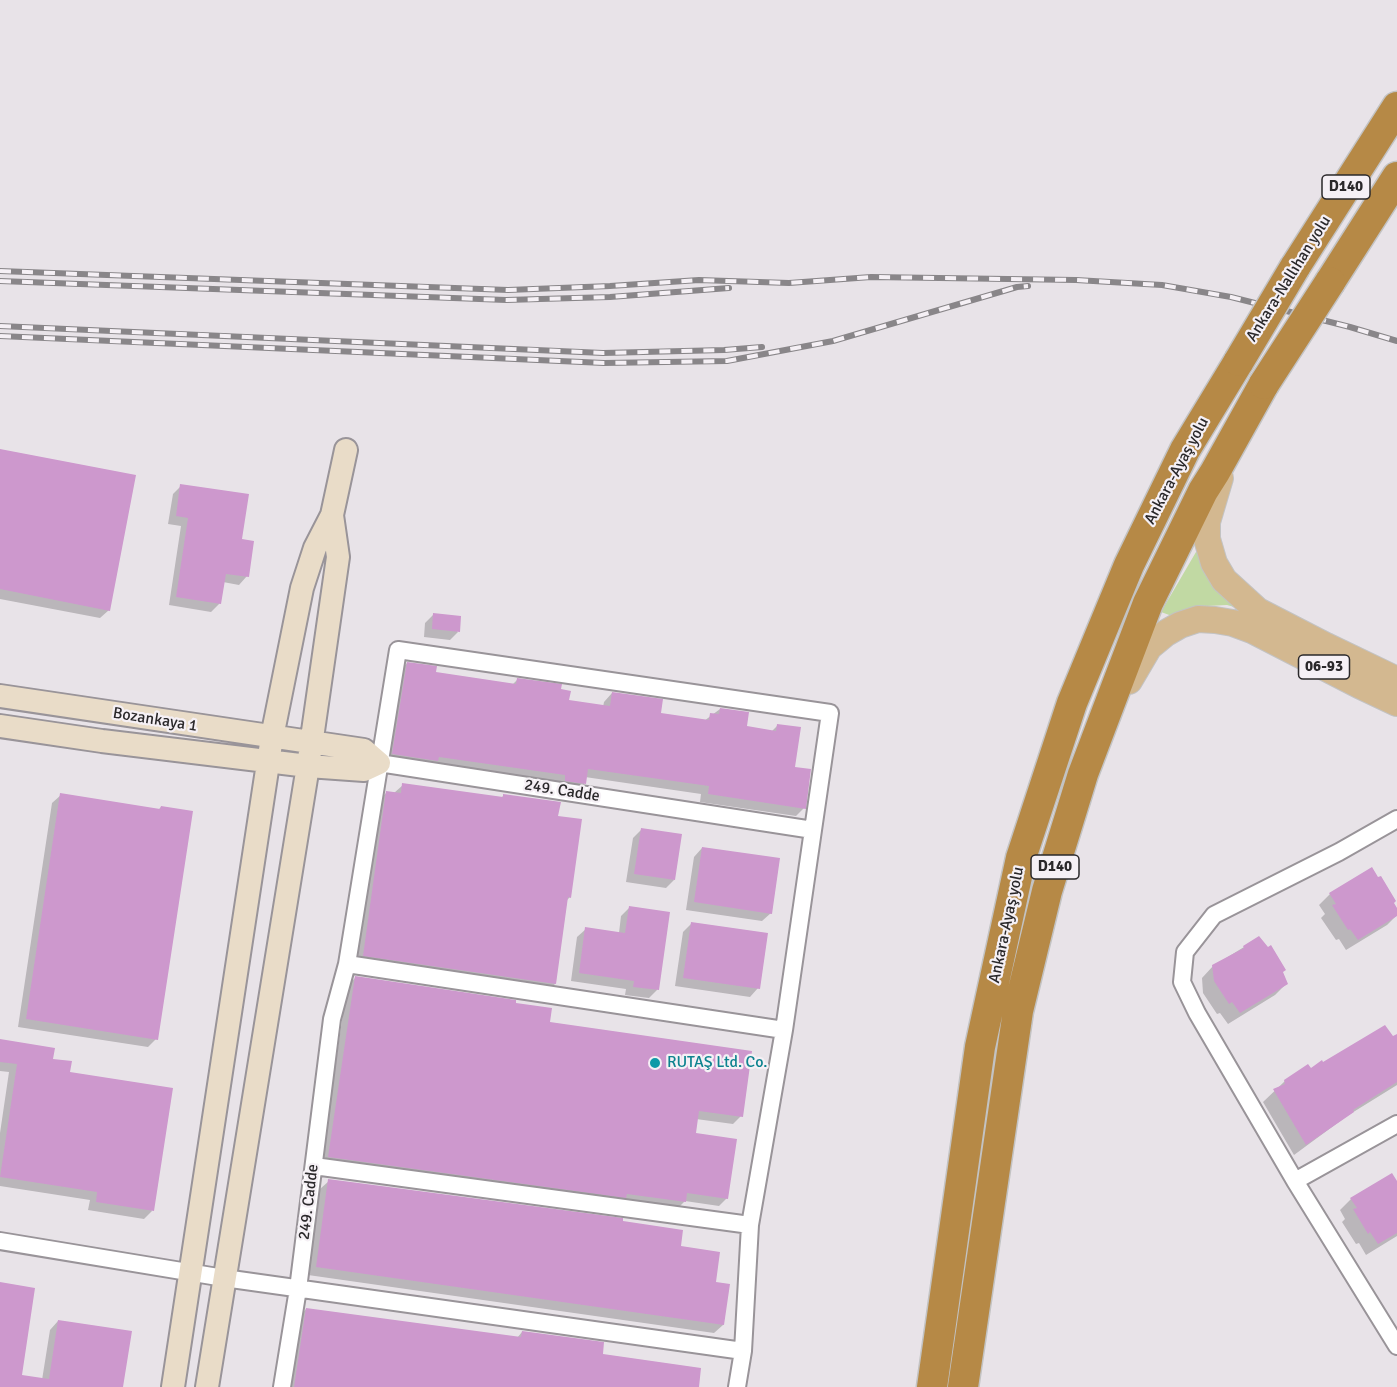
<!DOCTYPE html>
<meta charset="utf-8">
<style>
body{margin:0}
canvas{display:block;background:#e8e3e8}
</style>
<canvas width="1397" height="1387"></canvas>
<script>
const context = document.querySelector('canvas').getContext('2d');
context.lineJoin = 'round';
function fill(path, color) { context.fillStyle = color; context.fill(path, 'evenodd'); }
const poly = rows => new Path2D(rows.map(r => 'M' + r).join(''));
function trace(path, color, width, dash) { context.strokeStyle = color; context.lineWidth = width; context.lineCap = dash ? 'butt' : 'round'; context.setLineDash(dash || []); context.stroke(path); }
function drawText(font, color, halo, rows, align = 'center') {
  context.font = font + ' Signika,sans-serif'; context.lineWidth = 4.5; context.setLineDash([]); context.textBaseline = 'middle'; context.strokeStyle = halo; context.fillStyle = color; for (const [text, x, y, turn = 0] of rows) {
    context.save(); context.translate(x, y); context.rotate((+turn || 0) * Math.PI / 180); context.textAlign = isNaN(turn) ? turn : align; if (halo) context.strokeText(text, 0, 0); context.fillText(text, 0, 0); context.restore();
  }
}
fill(poly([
 [1196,552,1198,552,1238,608,1227,605,1206,606,1185,610,1172,616,1161,612]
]), '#c1d9a3');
fill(poly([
 [0,451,109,610,100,618,0,599],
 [181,486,240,540,247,576,239,585,223,582,220,603,211,612,169,605,181,526,168,524,173,494],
 [434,614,458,632,450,640,424,637,425,623],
 [407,663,434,674,512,685,517,680,559,690,568,702,603,707,604,702,612,693,659,715,704,721,720,709,745,728,771,732,777,726,793,768,804,808,796,816,700,802,701,794,585,777,584,784,576,792,384,762,399,672],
 [403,785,500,799,504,795,557,817,570,897,567,900,555,984,546,992,355,964,378,801,387,792,394,793],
 [61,795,158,810,161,807,156,1039,148,1047,18,1027,52,803],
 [641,830,674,880,666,888,626,882,633,838],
 [702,848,771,913,762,921,686,910,694,857],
 [1330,894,1392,903,1397,911,1397,915,1387,925,1346,950,1339,939,1336,940,1321,918,1325,914,1319,905],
 [630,907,657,990,649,998,625,995,626,989,571,981,577,937,586,929,619,933,621,916],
 [691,924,758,988,750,997,675,986,683,932],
 [1244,947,1282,972,1286,984,1275,995,1228,1024,1220,1013,1217,1014,1203,993,1202,978,1213,966],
 [355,978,514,1005,741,1116,733,1124,696,1119,694,1135,727,1198,719,1206,685,1201,677,1209,321,1165,347,986],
 [1397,1038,1397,1085,1347,1116,1294,1155,1263,1102,1285,1081,1323,1064],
 [0,1042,52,1060,69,1074,152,1211,144,1219,88,1210,90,1200,0,1186,0,1133,9,1072,0,1071],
 [329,1181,621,1223,679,1247,714,1283,723,1325,714,1333,308,1275,320,1189],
 [1397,1184,1397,1236,1366,1255,1359,1243,1356,1244,1342,1222,1345,1219,1340,1210,1351,1199],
 [0,1284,20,1376,42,1380,50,1330,58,1321,122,1387,0,1387],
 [306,1309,517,1338,522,1332,697,1387,288,1387,298,1318]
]), '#0003');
fill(poly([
 [0,449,136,475,110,611,0,589],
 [180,484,249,494,242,539,254,541,249,577,226,574,221,604,176,597,188,518,176,516],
 [433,613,461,616,460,632,432,629],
 [407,662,437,666,436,672,516,684,517,678,562,684,561,689,571,691,569,700,610,706,612,692,663,699,661,713,709,720,710,713,719,714,720,708,749,712,747,726,776,731,777,724,801,727,795,767,811,769,806,809,708,794,709,786,588,769,586,784,565,781,565,775,439,757,438,761,392,754],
 [402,783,503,797,503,794,561,802,558,816,582,819,571,898,568,897,556,984,363,956,386,791,401,793],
 [60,793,160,809,161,806,193,811,158,1040,26,1019],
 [641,828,682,834,675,880,634,874],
 [702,847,780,858,772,914,694,902],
 [1372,867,1378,877,1381,876,1396,901,1394,903,1397,908,1397,916,1358,940,1350,929,1348,930,1332,905,1336,904,1329,893],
 [629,906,670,912,659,990,633,987,634,981,579,973,585,927,625,933],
 [691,922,768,933,760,989,683,978],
 [1259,936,1268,947,1271,945,1286,970,1283,972,1288,984,1240,1013,1232,1002,1229,1004,1214,981,1212,965,1244,948,1243,946],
 [355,976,516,1000,516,1003,552,1008,550,1022,752,1051,743,1117,699,1111,696,1133,737,1139,728,1199,687,1193,686,1202,627,1194,626,1198,328,1157],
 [1385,1025,1393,1036,1397,1034,1397,1082,1353,1110,1354,1112,1306,1145,1273,1089,1285,1084,1284,1080,1308,1064,1311,1068,1322,1060,1323,1062],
 [0,1039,55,1048,53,1059,72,1061,70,1072,173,1088,154,1211,96,1202,97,1192,0,1177,17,1064,0,1062],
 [1392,1173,1397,1181,1397,1233,1378,1244,1370,1232,1368,1234,1353,1209,1357,1208,1350,1198],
 [328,1179,623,1218,623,1221,683,1230,681,1246,720,1252,716,1282,730,1284,724,1325,316,1267],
 [0,1282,35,1288,22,1375,49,1379,58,1320,132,1331,123,1387,0,1387],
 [306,1308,521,1337,522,1331,604,1342,603,1354,701,1368,699,1387,294,1387]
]), '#cd98cd');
const street = poly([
 [379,763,813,830,784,1030,750,1225,743,1351,737,1387],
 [1397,819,1339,852,1214,915,1185,952,1182,982,1197,1013,1295,1181,1397,1346],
 [347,964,784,1030],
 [314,1166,750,1225],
 [1295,1181,1397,1124],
 [0,1241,224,1278,743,1351],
 [282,1387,298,1289,332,1019,347,964,398,650,830,713,813,830]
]);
const secondary = poly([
 [0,696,364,750,379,763,364,770,308,766,102,741,0,726],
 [173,1387,272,737,302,588,315,548,332,515,346,450],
 [207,1387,308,766,338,557,332,515]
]);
const primary = poly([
 [1220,478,1207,522,1207,539,1214,563,1224,580,1258,611,1326,646,1397,680],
 [1129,681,1149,647,1166,633,1180,625,1198,619,1215,620,1233,623,1252,630,1359,685,1397,703]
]);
const highway = poly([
 [1295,267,1397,107],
 [1330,282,1397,177],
 [932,1387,980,1047,1021,858,1072,703,1129,565,1185,450,1239,361],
 [963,1387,1018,1011,1047,891,1083,774,1148,603,1203,491,1215,472,1264,384]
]);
trace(street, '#999499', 20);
trace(secondary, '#999499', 26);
trace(primary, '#c3c3c3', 28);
trace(highway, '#c3c3c3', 33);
trace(street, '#fff', 16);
trace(secondary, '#e9dcc8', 22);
trace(primary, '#d3b890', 26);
trace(highway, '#b68946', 30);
const rail = poly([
 [0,271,508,290,610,286,699,280,789,283,871,277,1076,280,1162,285,1231,297,1350,327,1397,341],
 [0,281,506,300,610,297,729,288],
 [0,326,603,353,724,350,762,347],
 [0,336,604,363,727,361,833,341,1017,287,1028,286]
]);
trace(rail, '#898689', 6);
trace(rail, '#f5f0f5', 4, [11]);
const highwayBridge = poly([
 [1239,361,1295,267],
 [1264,384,1330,282]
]);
trace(highwayBridge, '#c3c3c3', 33, []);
trace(highwayBridge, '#b68946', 30);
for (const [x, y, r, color] of [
 [655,1063,6,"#0f9aa8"]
]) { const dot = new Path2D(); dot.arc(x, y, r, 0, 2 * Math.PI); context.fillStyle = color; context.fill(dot); trace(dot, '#f5f0f5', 2); }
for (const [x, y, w] of [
 [1346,187,48],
 [1324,667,51],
 [1055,867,48]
]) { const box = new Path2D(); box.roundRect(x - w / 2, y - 12, w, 24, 4.5); context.fillStyle = '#f5f0f5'; context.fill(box); trace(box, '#2a282a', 1.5); }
drawText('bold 15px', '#2a282a', null, [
 ["D140",1346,187],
 ["06-93",1324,667],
 ["D140",1055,867]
]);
drawText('16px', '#2a282a', '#f5f0f5', [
 ["Ankara-Nallıhan yolu",1289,279,-58],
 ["Ankara-Ayaş yolu",1177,471,-62],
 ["Bozankaya 1",155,720,9],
 ["249. Cadde",562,791,9],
 ["Ankara-Ayaş yolu",1007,925,-78],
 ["249. Cadde",309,1202,-83]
]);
drawText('16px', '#0d838f', '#f5f0f5', [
 ["RUTAŞ Ltd. Co.",667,1063]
], 'left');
</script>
